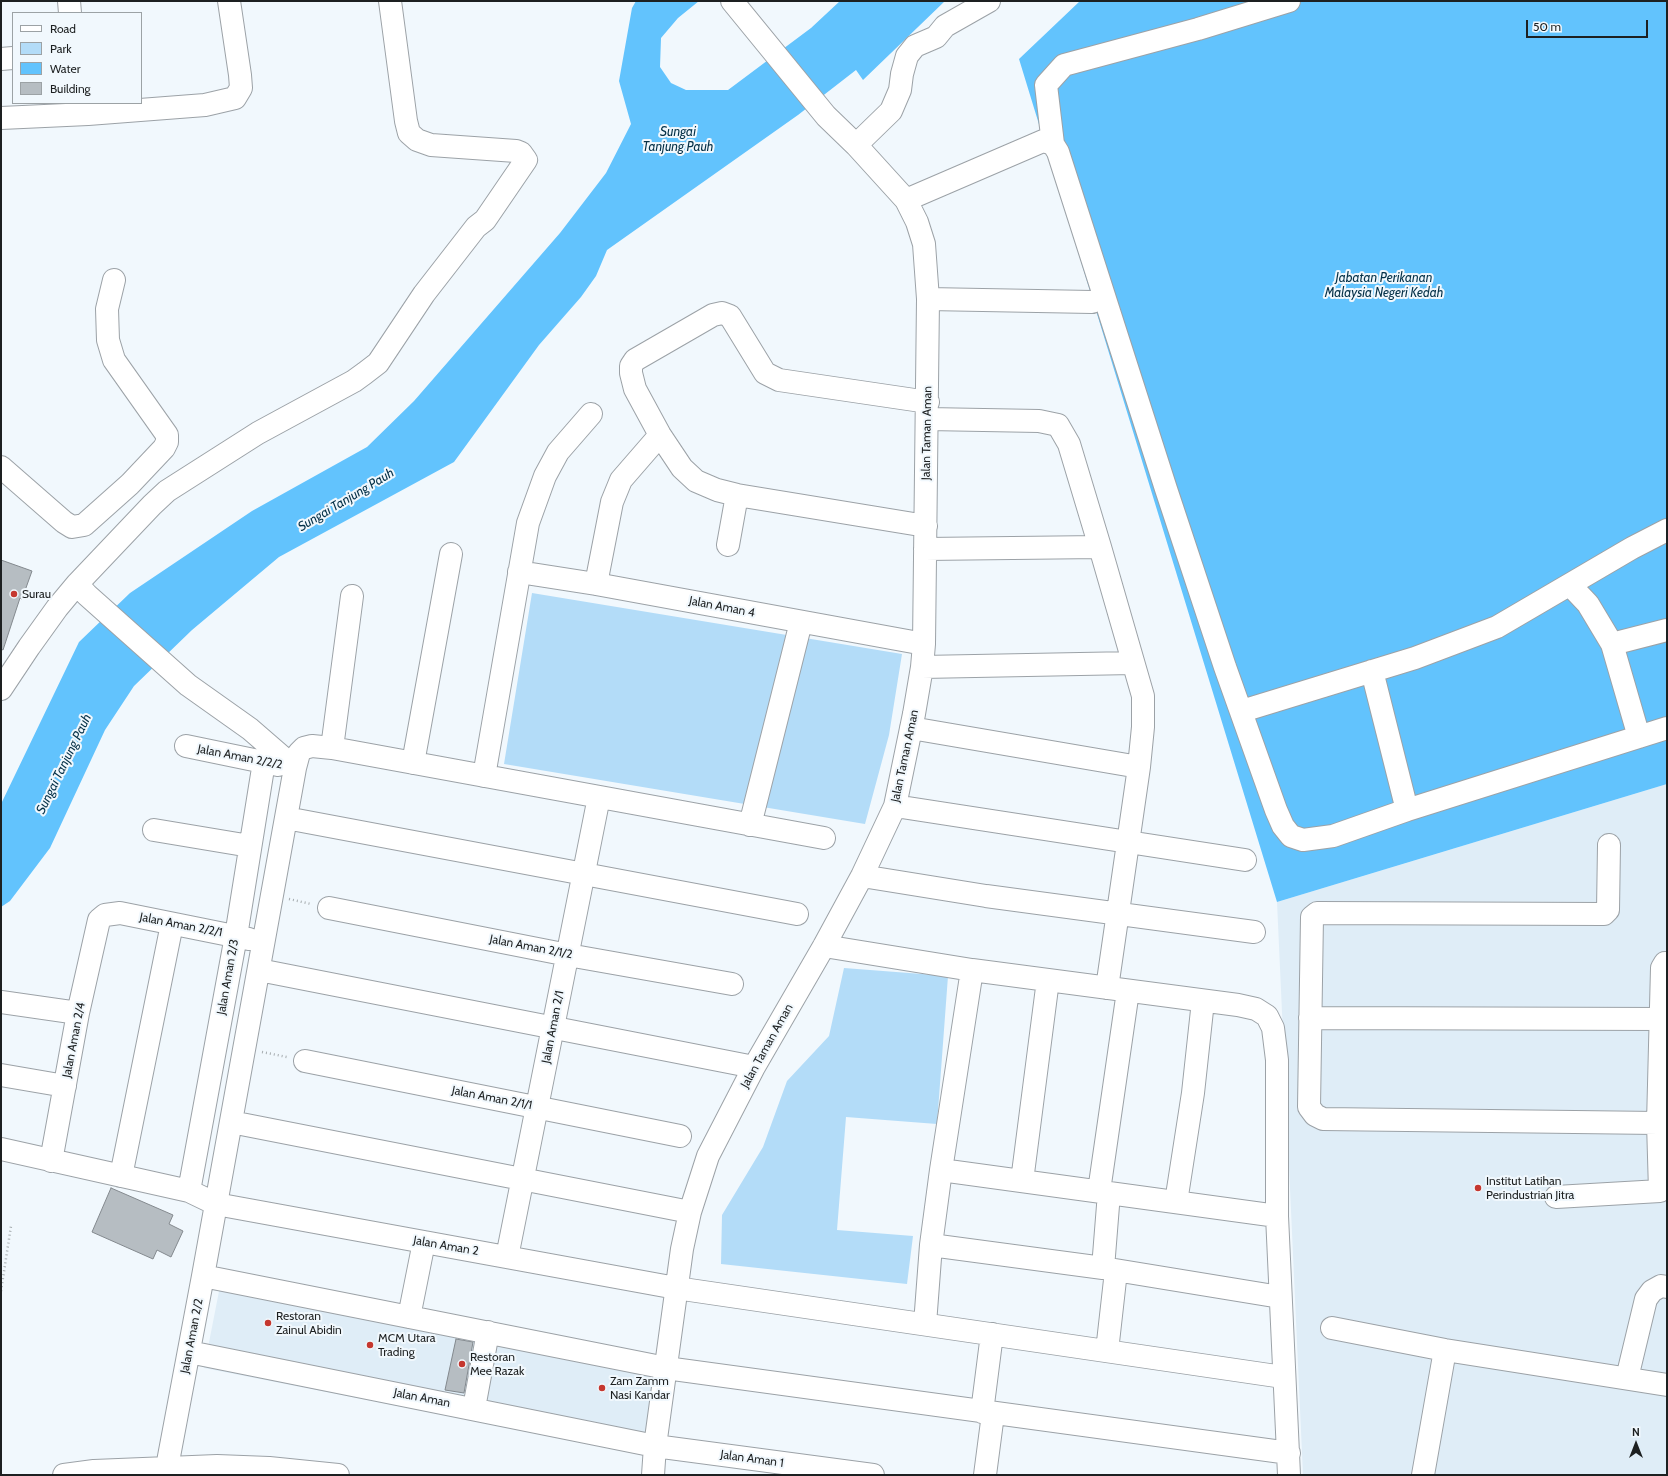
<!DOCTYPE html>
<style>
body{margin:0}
#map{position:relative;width:1668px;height:1476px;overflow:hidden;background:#f1f8fd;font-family:Cabin,sans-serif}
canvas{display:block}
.frame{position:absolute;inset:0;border:2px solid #1d2021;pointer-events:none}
.legend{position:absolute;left:12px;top:12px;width:130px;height:92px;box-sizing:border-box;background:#f1f8fd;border:1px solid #9ca2a5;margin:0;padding:5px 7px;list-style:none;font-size:12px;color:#1d2021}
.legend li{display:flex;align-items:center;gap:8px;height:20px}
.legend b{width:20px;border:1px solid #9ca2a5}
.north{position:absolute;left:1616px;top:1424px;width:40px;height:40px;-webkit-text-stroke:3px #f1f8fd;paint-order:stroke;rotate:0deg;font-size:11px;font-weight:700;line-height:16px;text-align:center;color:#1d2021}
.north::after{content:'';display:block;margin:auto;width:14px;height:18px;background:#1d2021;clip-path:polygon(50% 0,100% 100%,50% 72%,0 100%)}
.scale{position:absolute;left:1526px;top:20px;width:122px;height:18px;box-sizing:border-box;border:2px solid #1d2021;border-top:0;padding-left:5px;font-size:12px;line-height:14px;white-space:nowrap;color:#1d2021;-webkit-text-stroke:3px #f1f8fd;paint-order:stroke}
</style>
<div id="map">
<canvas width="1668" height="1476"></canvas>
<div class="frame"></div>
<ul class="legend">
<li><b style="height:5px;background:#fff"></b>Road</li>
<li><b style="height:11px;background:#b3dcf8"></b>Park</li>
<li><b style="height:11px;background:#62c3fd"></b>Water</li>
<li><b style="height:11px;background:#b6bdc2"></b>Building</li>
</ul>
<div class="north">N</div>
<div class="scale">50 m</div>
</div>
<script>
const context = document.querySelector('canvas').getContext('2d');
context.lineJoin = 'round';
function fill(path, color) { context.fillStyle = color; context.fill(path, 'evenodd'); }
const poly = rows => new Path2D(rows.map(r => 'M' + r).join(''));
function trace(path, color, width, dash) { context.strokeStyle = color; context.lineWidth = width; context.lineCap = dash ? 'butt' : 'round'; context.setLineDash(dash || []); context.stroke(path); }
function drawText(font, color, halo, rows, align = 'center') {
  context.font = font + ' Cabin,sans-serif'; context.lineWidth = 4; context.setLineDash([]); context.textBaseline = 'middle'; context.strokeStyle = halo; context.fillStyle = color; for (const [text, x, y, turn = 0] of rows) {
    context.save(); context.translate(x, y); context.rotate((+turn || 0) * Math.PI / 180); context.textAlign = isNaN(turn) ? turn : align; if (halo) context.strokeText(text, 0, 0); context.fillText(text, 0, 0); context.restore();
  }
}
fill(poly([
 [1667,784,1667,1475,1303,1475,1277,902],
 [221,1281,665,1369,647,1455,204,1368]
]), '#dfedf7');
fill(poly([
 [532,593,902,654,889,735,865,824,504,764],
 [844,968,948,976,937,1124,846,1117,837,1230,913,1236,907,1284,721,1264,722,1215,763,1147,787,1081,829,1036]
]), '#b3dcf8');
fill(poly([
 [636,1,699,1,678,18,661,38,660,67,671,83,686,90,728,90,811,28,840,1,945,1,863,80,856,70,798,115,607,250,596,276,581,297,539,345,454,462,279,557,192,630,134,686,105,730,50,848,10,901,1,907,1,804,79,642,130,593,252,511,367,447,414,401,560,233,606,173,631,124,619,81,632,8],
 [1080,1,1667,1,1667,784,1277,902,1019,59]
]), '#62c3fd');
const building = poly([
 [1,560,32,571,22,599,20,598,3,650,1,649,1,560],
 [111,1188,173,1215,169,1224,183,1231,171,1257,157,1250,153,1259,92,1232,111,1188],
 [456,1339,473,1342,464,1393,445,1390,456,1339]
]);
fill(building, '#b6bdc2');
trace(building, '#83898e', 1);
const minor = poly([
 [69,1,70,13],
 [1289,1,1198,29,1064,65,1046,85,1053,144,1058,152,1166,489,1225,667,1276,810,1283,826,1291,836,1303,840,1333,836,1407,810,1667,728],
 [1,59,13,58],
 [1,118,88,114,205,105,235,98,241,88,240,75,229,1],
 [856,145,891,111,900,90,902,74,907,56,915,46,936,37,945,26,989,1],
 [906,200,1043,141,1053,144],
 [928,299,1092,302],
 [928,419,1039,421,1058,425,1069,444,1100,547,1143,696,1143,727,1139,767,1107,988],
 [1,467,64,522,72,527,84,525,130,484,164,448,167,442,167,435,114,360,108,340,107,309,114,280],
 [926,526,737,495,717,490,696,481,682,468,660,435,635,389,631,373,631,366,635,360,713,315,722,313,730,316,765,373,779,380,928,402],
 [728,545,737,495],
 [925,549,1100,547],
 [519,572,596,584,924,644],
 [77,584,152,505,167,491,258,433,354,381,365,373,378,363,424,294,476,227,485,220,526,160,521,153,516,151,431,145,417,140,409,133,406,121,390,1],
 [596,584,612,502,621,480,660,435],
 [1570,585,1588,604,1612,644,1639,737],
 [1612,644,1667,630],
 [922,667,1133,663],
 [1372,671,1407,810],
 [1,689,29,647,57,608,77,584,87,595,188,685,250,729,295,768],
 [1242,711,1415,658,1497,627,1632,548,1667,530],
 [911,728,1139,767],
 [186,746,278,765],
 [332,748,352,596],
 [413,763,451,554],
 [484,776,528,523,545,476,558,452,591,414],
 [895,806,1245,860],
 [286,818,797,914],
 [750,825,801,622],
 [154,830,250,846],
 [1609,845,1608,910,1604,914,1317,913,1312,917,1309,1107,1315,1115,1323,1119,1658,1123],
 [862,876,986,896,1254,932],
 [329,908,568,955,732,984],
 [824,946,972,970,1238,1005,1256,1009,1267,1016,1273,1028,1277,1060,1277,1216,1289,1475],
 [259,970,754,1067],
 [1,1002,78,1013],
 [1310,1018,1662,1019],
 [305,1061,680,1136],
 [1,1075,65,1086],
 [231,1122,690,1212],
 [1,1149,189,1191,216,1204,676,1288,1283,1377],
 [51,1161,78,1013,99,920,105,915,120,913,249,939],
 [941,1170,1277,1216],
 [121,1176,172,924],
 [1022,1181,1048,980],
 [189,1191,236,936,264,762],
 [1099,1191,1128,991],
 [1556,1197,1660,1191,1658,1123,1662,968,1665,963,1667,963],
 [1176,1202,1193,1093,1203,1001],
 [931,1245,1103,1268,1280,1297],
 [507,1257,599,797],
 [1103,1268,1109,1193],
 [203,1276,666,1368,1289,1453],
 [409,1317,424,1242],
 [925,1324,931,1245,941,1170,972,970],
 [1332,1328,1445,1350,1667,1385],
 [1107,1351,1116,1271],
 [189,1352,655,1446,873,1475],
 [1627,1378,1646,1299,1652,1291,1661,1286,1667,1287],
 [474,1408,488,1332],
 [982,1412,992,1334],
 [167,1467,203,1276,295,768,299,753,304,748,312,746,332,748,824,838],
 [64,1475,94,1471,217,1466,269,1468,338,1475],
 [653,1475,655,1446,682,1249,690,1212,708,1156,754,1067,824,946,862,876,895,806,914,714,922,667,924,644,928,299,924,244,917,222,906,200,856,145,826,116,732,1],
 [985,1475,993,1414],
 [1423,1475,1445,1350]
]);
trace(minor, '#9ca2a7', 24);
trace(poly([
 [289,899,311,904],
 [262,1052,287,1057],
 [1,1291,11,1226]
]), '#a6acaf', 2.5, [1, 3]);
trace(minor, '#fff', 22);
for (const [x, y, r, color] of [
 [14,594,4,"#c5372f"],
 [1478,1188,4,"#c5372f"],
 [268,1323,4,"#c5372f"],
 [370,1345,4,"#c5372f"],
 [462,1364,4,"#c5372f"],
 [602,1388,4,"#c5372f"]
]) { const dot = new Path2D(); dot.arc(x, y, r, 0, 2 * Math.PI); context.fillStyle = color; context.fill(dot); trace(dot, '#f1f8fd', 1.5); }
drawText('12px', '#1d2021', '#f1f8fd', [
 ["Jalan Taman Aman",927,433,-89],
 ["Jalan Aman 4",722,607,11],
 ["Jalan Taman Aman",905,756,-78],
 ["Jalan Aman 2/2/2",240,757,11],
 ["Jalan Aman 2/2/1",181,925,11],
 ["Jalan Aman 2/1/2",531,947,11],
 ["Jalan Aman 2/3",228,977,-80],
 ["Jalan Aman 2/1",553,1027,-79],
 ["Jalan Aman 2/4",74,1040,-79],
 ["Jalan Taman Aman",767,1046,-61],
 ["Jalan Aman 2/1/1",492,1098,11],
 ["Jalan Aman 2",446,1246,10],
 ["Jalan Aman 2/2",192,1336,-79],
 ["Jalan Aman",422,1398,11],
 ["Jalan Aman 1",752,1459,8]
]);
drawText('12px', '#1d2021', '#f1f8fd', [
 ["Surau",22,594],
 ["Institut Latihan",1486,1181],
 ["Perindustrian Jitra",1486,1195],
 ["Restoran",276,1316],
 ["Zainul Abidin",276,1330],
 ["MCM Utara",378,1338],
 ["Trading",378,1352],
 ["Restoran",470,1357],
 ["Mee Razak",470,1371],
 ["Zam Zamm",610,1381],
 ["Nasi Kandar",610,1395]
], 'left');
drawText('italic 13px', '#053148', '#f1f8fd', [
 ["Sungai",678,132],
 ["Tanjung Pauh",678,147],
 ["Jabatan Perikanan",1384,278],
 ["Malaysia Negeri Kedah",1384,293],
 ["Sungai Tanjung Pauh",346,500,-31],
 ["Sungai Tanjung Pauh",64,764,-64]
]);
</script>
